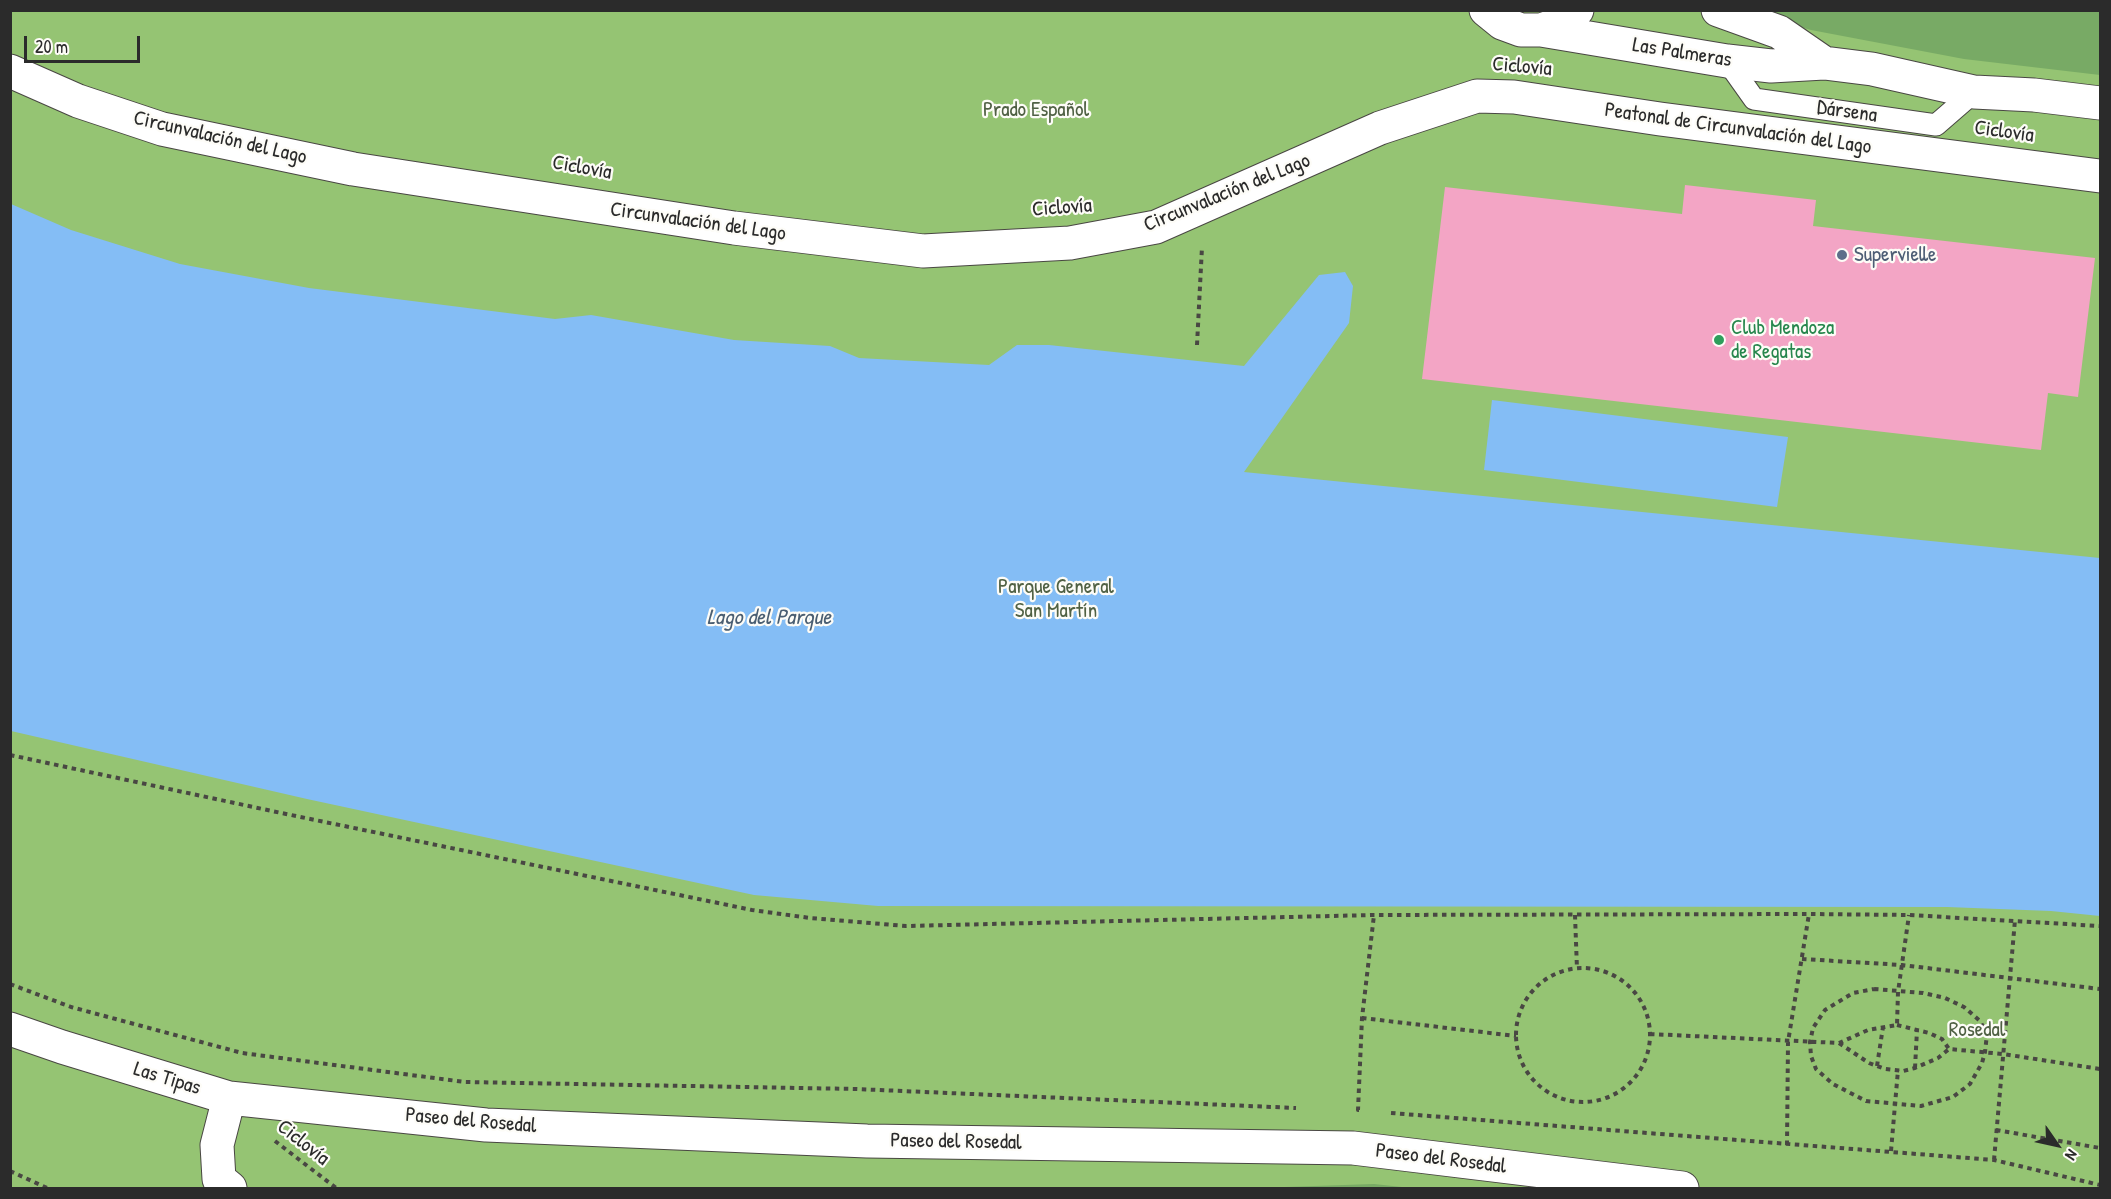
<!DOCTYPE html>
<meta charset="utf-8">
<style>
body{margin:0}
#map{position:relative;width:2111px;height:1199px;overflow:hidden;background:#f4e5cb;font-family:"Patrick Hand",sans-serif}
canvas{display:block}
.frame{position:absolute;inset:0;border:12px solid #2b2b2b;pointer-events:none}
.north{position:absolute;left:2027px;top:1115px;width:60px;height:60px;-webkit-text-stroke:4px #fdfcf7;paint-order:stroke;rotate:124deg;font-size:16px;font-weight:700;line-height:24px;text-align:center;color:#2b2b2b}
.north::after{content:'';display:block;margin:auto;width:21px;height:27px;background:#2b2b2b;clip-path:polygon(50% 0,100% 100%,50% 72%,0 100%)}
.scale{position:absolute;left:24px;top:36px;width:116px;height:27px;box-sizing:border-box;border:3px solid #2b2b2b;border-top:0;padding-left:8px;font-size:18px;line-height:21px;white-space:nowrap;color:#2b2b2b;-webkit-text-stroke:4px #fdfcf7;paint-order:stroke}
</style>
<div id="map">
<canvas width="2111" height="1199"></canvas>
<div class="frame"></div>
<div class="north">N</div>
<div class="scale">20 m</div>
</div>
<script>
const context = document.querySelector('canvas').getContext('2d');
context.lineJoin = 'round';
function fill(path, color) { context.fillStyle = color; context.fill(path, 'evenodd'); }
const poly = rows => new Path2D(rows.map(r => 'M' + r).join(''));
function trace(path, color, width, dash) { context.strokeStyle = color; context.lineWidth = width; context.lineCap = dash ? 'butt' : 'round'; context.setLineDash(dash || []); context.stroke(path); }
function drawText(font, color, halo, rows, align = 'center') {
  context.font = font + ' "Patrick Hand",sans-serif'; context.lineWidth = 4.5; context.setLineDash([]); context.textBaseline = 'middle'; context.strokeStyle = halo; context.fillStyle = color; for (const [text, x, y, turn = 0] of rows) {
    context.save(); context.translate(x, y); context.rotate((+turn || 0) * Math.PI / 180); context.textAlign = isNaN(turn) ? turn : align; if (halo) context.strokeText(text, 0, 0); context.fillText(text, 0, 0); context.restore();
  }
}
fill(poly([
 [10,11,2100,11,2100,1188,11,1188]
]), '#95c473');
fill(poly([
 [1760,11,2100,11,2100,75,1964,59,1811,30,1773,19],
 [1374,1184,1411,1188,1255,1188]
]), '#78aa65');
fill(poly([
 [11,204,71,230,180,264,309,288,555,319,591,315,734,340,830,346,859,358,989,365,1017,345,1049,345,1244,366,1319,275,1345,272,1353,286,1349,323,1244,472,2100,558,2100,916,2051,911,1947,907,878,906,754,895,307,799,11,731],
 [1492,400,1788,437,1777,507,1484,470]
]), '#84bdf5');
fill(poly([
 [1685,185,1816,200,1813,226,2095,258,2078,397,2048,393,2041,450,1422,379,1445,187,1682,214]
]), '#f3a5c5');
const service = poly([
 [1727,61,1754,99,1936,125,1974,92]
]);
const pedestrian = poly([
 [10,71,78,101,162,129,353,169,734,228,923,251,1070,243,1156,227,1380,128,1477,96,1514,97,1660,119,2100,176],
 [10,1029,62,1047,229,1098,486,1125,867,1141,1353,1148,1682,1188],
 [229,1098,217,1145,219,1179,230,1188]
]);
const minor = poly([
 [1486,10,1502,23,1521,30,1541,30,1559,24,1577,10],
 [1718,10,1779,32,1824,63],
 [1541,30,1727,61,1771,66,1824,63,1872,69,1974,92,2034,95,2100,103]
]);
trace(service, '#494743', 23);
trace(pedestrian, '#494743', 35);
trace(minor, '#494743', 35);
trace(poly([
 [1197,345,1202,247],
 [10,755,286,814,752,910,810,918,906,926,1374,915,1809,914,1909,915,2100,926],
 [1575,915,1577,969],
 [1802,959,1902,965,2100,989],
 '1516 1035a67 67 0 1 1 134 0a67 67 0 1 1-134 0Z',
 [10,984,71,1007,242,1053,465,1082,856,1089,1296,1108],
 [1874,989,1923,993,1945,998,1964,1007,1980,1021,1987,1034,1985,1052,1982,1063,1970,1084,1953,1097,1921,1106,1866,1101,1833,1084,1816,1069,1811,1056,1810,1042,1813,1028,1825,1010,1853,993,1874,989],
 [1362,1018,1516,1036],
 [1897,1025,1929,1033,1942,1039,1949,1049,2003,1054,2100,1069],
 [1650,1034,1839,1043,1868,1030,1897,1025,1898,992,1909,915],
 [1839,1043,1869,1063,1885,1069,1903,1071,1915,1068,1938,1058,1949,1049],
 [1877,1066,1883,1027],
 [1915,1068,1917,1030],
 [1359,1110,1358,1110,1362,1018,1374,915],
 [1391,1113,1994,1160,2100,1185],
 [1996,1130,2100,1148],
 [275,1141,336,1188],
 [1787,1145,1788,1042,1809,914],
 [1891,1151,1898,1070],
 [1994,1160,2015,920],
 [10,1171,47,1188]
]), '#494743', 4, [4.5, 4.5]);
trace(service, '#fff', 21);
trace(pedestrian, '#fff', 33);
trace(minor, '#fff', 33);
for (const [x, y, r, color] of [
 [1842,255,6,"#5c6f8a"],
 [1719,340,6,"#2e9e5b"]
]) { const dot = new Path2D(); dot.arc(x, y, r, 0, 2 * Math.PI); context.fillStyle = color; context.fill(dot); trace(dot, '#fdfcf7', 2); }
drawText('21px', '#2b2b2b', '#fdfcf7', [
 ["Las Palmeras",1682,53,9],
 ["Ciclovía",1522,67,5],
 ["Dársena",1847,112,8],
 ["Peatonal de Circunvalación del Lago",1738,129,8],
 ["Ciclovía",2004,132,8],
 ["Circunvalación del Lago",220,138,13],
 ["Ciclovía",582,168,10],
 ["Circunvalación del Lago",1227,193,-22],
 ["Ciclovía",1062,208,-4],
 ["Circunvalación del Lago",698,222,8],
 ["Las Tipas",167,1079,17],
 ["Paseo del Rosedal",471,1121,5],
 ["Paseo del Rosedal",956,1142,1],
 ["Ciclovía",303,1143,38],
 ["Paseo del Rosedal",1441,1159,7]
]);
drawText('21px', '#506144', '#fdfcf7', [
 ["Prado Español",1036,110],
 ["Parque General",1056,587],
 ["San Martín",1056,611],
 ["Rosedal",1977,1030]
]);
drawText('21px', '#4e5e75', '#fdfcf7', [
 ["Supervielle",1854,255]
], 'left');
drawText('21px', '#27864d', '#fdfcf7', [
 ["Club Mendoza",1731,328],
 ["de Regatas",1731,352]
], 'left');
drawText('italic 22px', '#4a5e72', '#fdfcf7', [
 ["Lago del Parque",769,618]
]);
</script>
